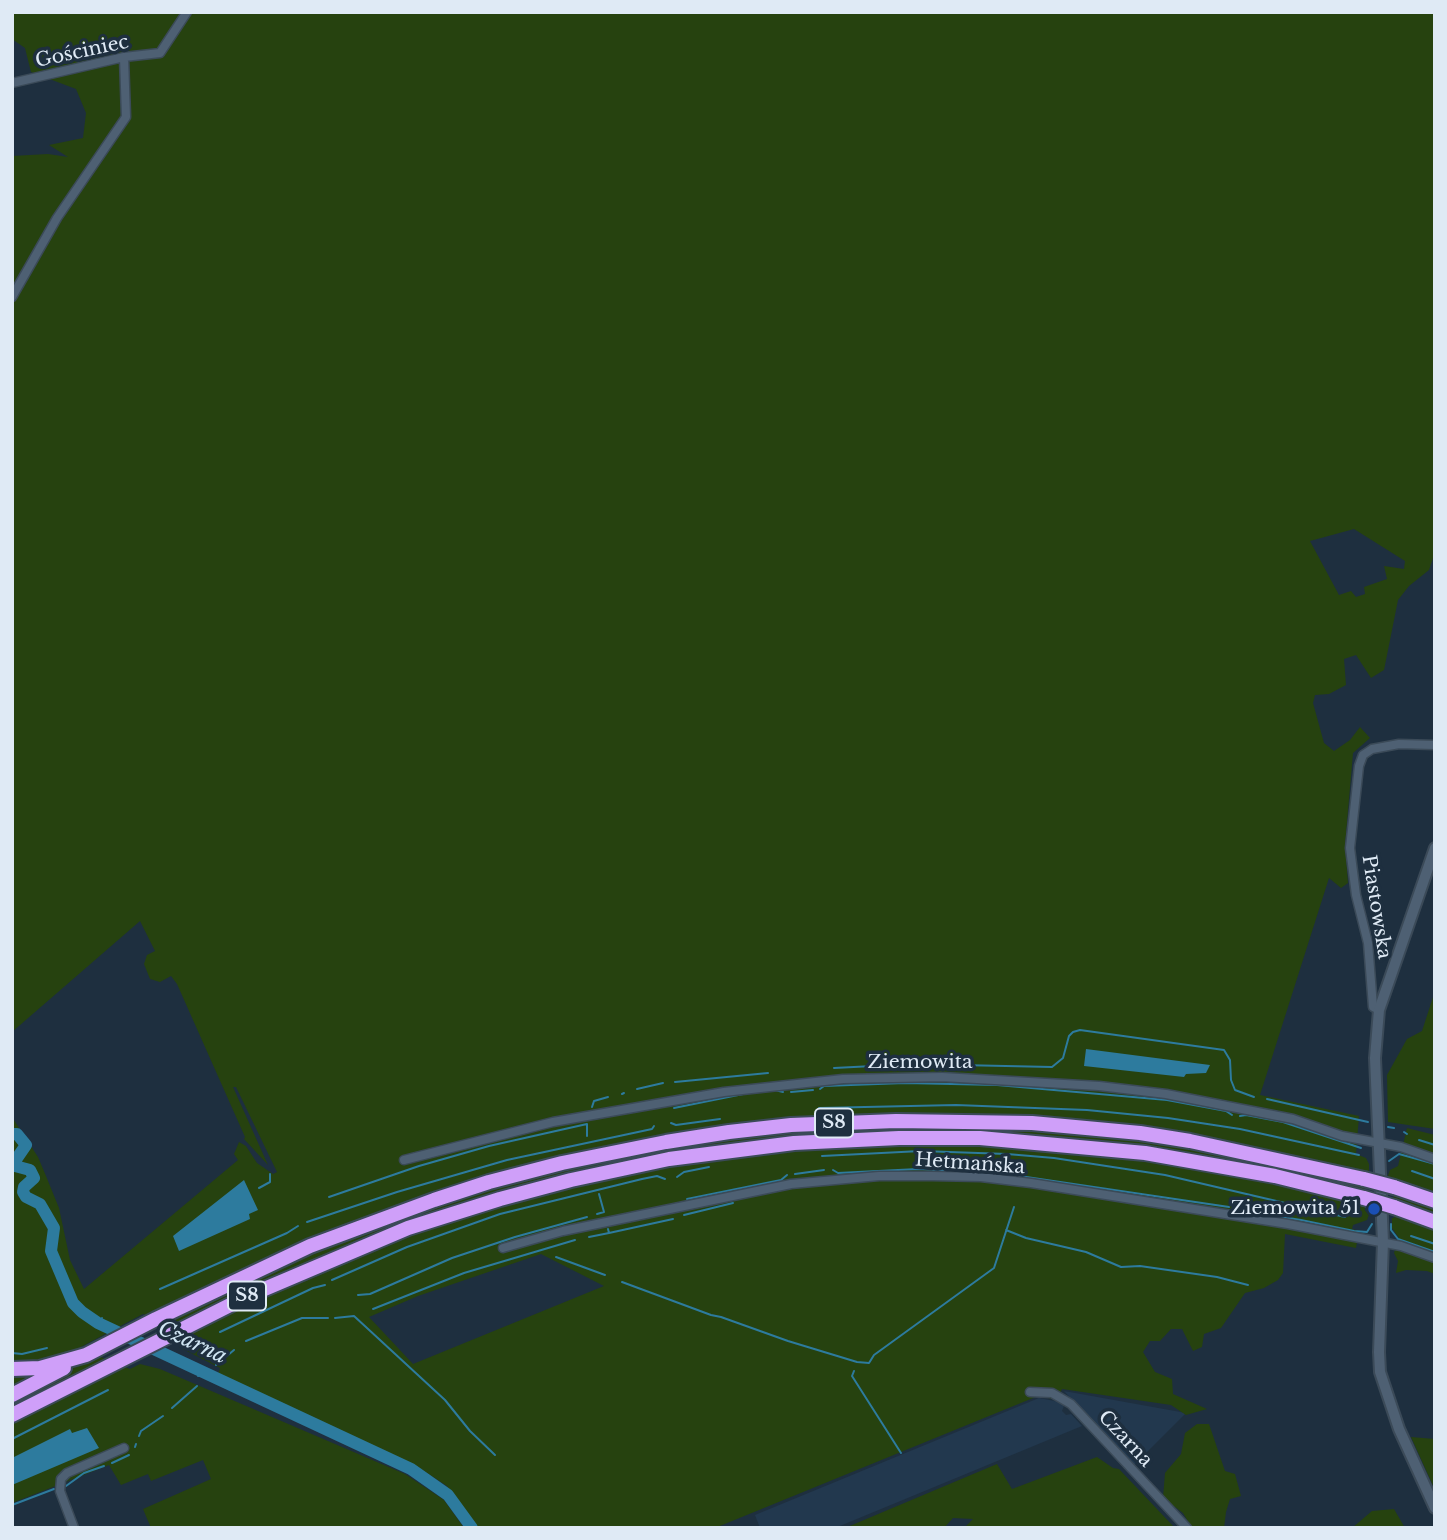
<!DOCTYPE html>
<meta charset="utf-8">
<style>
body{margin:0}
#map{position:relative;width:1447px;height:1540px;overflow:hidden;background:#1e2f3f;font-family:"Libre Baskerville",serif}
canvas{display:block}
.frame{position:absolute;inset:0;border:14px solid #dfeaf5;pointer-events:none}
</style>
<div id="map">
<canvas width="1447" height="1540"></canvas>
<div class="frame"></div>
</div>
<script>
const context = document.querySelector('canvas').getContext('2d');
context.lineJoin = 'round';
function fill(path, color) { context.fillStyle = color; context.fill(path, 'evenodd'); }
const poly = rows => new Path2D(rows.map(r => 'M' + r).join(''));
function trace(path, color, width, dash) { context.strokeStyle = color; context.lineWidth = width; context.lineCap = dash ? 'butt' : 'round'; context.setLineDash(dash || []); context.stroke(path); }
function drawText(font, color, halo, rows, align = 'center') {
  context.font = font + ' "Libre Baskerville",serif'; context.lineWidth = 7; context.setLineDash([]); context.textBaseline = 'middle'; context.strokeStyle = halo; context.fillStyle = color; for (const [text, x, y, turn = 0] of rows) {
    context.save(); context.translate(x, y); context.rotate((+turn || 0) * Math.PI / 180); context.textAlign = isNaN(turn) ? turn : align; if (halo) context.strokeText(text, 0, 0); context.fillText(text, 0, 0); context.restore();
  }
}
fill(poly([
 [1064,1391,1186,1413,1133,1466],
 [1039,1398,1060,1402,1064,1406,1062,1411,1066,1415,1071,1414,1082,1426,835,1528,760,1528,755,1515]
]), '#22384e');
fill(poly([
 [12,12,1435,12,1435,552,1429,570,1409,586,1398,600,1384,670,1371,678,1356,655,1344,659,1346,685,1329,694,1315,695,1313,703,1324,743,1334,751,1350,740,1360,727,1370,738,1353,753,1345,845,1348,883,1341,888,1329,878,1260,1095,1359,1116,1356,1154,1366,1158,1369,1164,1369,1173,1364,1172,1365,1211,1370,1212,1367,1220,1353,1225,1352,1229,1359,1231,1356,1248,1285,1234,1283,1273,1278,1280,1264,1288,1245,1293,1221,1328,1204,1334,1202,1347,1193,1351,1182,1329,1171,1329,1160,1341,1150,1341,1143,1352,1155,1372,1172,1379,1173,1394,1207,1409,1186,1415,1171,1405,1062,1389,1058,1400,1038,1396,715,1528,475,1528,447,1486,418,1467,218,1374,220,1368,179,1347,187,1333,143,1314,79,1348,130,1369,140,1364,160,1369,405,1474,444,1500,464,1528,151,1528,143,1509,211,1479,203,1460,151,1481,148,1474,121,1485,109,1465,12,1503,12,1117,38,1157,46,1176,59,1208,70,1260,84,1289,238,1160,234,1154,239,1142,246,1146,257,1163,273,1174,277,1172,236,1087,233,1087,268,1165,244,1139,245,1137,177,984,171,976,160,982,150,979,144,964,147,955,155,951,140,921,12,1032,12,156,48,154,68,157,49,145,83,138,86,113,76,89,31,72,25,48,12,39],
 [1354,529,1405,561,1404,569,1384,566,1387,579,1364,587,1365,594,1356,597,1351,591,1339,595,1310,541],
 [541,1254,604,1286,413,1364,369,1317,418,1296],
 [1435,991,1435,1129,1388,1122,1387,1075,1407,1039,1422,1031],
 [1407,1128,1435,1135,1435,1274,1427,1271,1406,1270,1396,1273,1398,1261,1394,1253,1399,1238,1392,1228,1392,1218,1394,1218,1393,1180,1387,1178,1390,1170,1398,1166],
 [1197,1424,1209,1424,1225,1471,1235,1474,1241,1496,1230,1499,1226,1512,1224,1528,1192,1528,1183,1513,1163,1498,1165,1473,1181,1454,1185,1433],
 [1411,1437,1435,1439,1435,1490],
 [1097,1457,1113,1468,1119,1469,1175,1528,964,1528,973,1519,953,1518,944,1528,845,1528,997,1464,1012,1489],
 [1394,1509,1405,1528,1352,1528,1372,1511]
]), '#26420f');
fill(poly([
 [1086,1049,1210,1065,1206,1073,1186,1074,1184,1077,1084,1066],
 [244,1180,258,1210,249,1214,250,1219,179,1251,173,1236],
 [87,1428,99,1448,12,1485,12,1458,70,1429,72,1433]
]), '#2d7b9e');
trace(poly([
 [834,1068,913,1064,1052,1067,1063,1058,1069,1036,1073,1032,1080,1030,1224,1050,1230,1060,1231,1080,1235,1090,1254,1097],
 [675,1082,768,1073],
 [637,1089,663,1083],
 [820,1089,824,1086,905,1083,997,1085,1167,1100,1226,1111,1232,1115],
 [775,1090,783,1092],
 [791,1092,813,1090],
 [622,1094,624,1093],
 [1267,1099,1368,1122],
 [592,1107,594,1101,608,1097],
 [674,1108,748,1093],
 [819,1108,956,1105,1087,1110,1168,1118,1240,1129,1359,1155],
 [1240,1116,1246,1115,1283,1122,1361,1148],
 [671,1123,676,1125,720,1119],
 [1388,1127,1394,1128],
 [1404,1132,1407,1134],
 [1419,1140,1435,1145],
 [822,1156,921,1151,1007,1154,1054,1158,1165,1175,1345,1217],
 [1389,1161,1399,1154,1435,1164],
 [833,1170,838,1173,918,1169,1006,1174,1229,1207],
 [1412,1171,1435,1179],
 [795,1174,824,1170],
 [677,1177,684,1172,709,1167],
 [259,1188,270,1182,270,1174],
 [329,1197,419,1166,489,1146,587,1124,587,1136],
 [687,1199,781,1180,787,1175],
 [1237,1207,1244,1211,1301,1220,1354,1231,1367,1232,1372,1224],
 [597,1214,604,1212,599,1194],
 [684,1215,733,1203],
 [307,1222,397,1192,507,1160,652,1129,654,1126],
 [1391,1224,1391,1230,1398,1239,1435,1252],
 [1006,1230,1026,1238,1086,1252,1121,1267,1140,1266,1217,1277,1248,1285],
 [609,1233,673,1219],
 [1411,1236,1435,1244],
 [589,1237,609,1233,608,1229],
 [556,1257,605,1275],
 [332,1280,407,1247,500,1214,642,1179,657,1176,665,1179],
 [622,1282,711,1315,721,1317,788,1341,857,1362,869,1363,874,1355,994,1268,1014,1207],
 [160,1289,287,1233,298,1226],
 [358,1295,370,1294,452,1258,515,1237,587,1217],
 [373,1309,464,1273,575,1240],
 [78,1314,82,1312],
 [335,1318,354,1316,445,1400,470,1431,495,1455],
 [98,1323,102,1318],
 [220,1332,313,1288,325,1285],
 [246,1341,302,1318,328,1318],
 [12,1353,22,1354,47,1348],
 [216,1365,234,1350],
 [854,1371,852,1376,901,1453],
 [198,1376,212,1372],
 [172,1408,197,1386],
 [139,1436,141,1431,163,1416],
 [12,1439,108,1390],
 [135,1447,136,1444],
 [112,1463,129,1455],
 [66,1486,84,1473,104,1466],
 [12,1505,54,1489]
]), '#2d7b9e', 2);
trace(poly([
 [12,1134,17,1134,26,1145,15,1161,15,1166,30,1170,34,1178,24,1187,23,1192,26,1197,40,1204,54,1228,51,1251,73,1303,82,1312,98,1323,411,1469,448,1495,472,1528]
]), '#2d7b9e', 12);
const street = poly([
 [12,83,124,57,160,53,187,12],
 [12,297,57,218,126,117,124,57],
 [1379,1010,1373,1007,1368,943,1356,895,1350,848,1359,766,1363,755,1372,749,1399,744,1435,745],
 [404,1160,553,1122,724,1092,843,1079,942,1077,1099,1086,1166,1094,1293,1119,1342,1136,1401,1147,1435,1159],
 [503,1248,563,1231,791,1184,879,1176,932,1176,981,1177,1031,1183,1288,1224,1401,1246,1435,1258],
 [1030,1392,1052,1393,1071,1404,1187,1528],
 [74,1528,60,1491,61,1479,67,1473,124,1448]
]);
const secondary = poly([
 [1435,848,1379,1010,1375,1058,1383,1242,1379,1352,1380,1372,1399,1429,1435,1508]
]);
const highway = poly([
 [1394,1187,1435,1201],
 [1394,1207,1435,1222],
 [12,1369,40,1368,86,1355,156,1319,310,1246,434,1200,489,1182,562,1163,666,1142,729,1132,791,1125,896,1121,1032,1123,1140,1133,1190,1141,1364,1179],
 [12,1395,64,1368],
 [12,1415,248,1296,408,1228,500,1199,571,1180,669,1159,794,1143,899,1138,980,1138,1145,1153,1275,1176,1364,1198]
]);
trace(street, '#3b4a58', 11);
trace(secondary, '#3b4a58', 14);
trace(highway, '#3b4a58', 18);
trace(street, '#4e6073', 8);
trace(secondary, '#4e6073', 10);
trace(highway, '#cf9ff9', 14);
const highwayBridge = poly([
 [1364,1179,1394,1187],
 [1364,1198,1394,1207]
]);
trace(highwayBridge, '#3b4a58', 18, []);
trace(highwayBridge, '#cf9ff9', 14);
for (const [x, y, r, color] of [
 [1374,1209,7,"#1a4fb4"]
]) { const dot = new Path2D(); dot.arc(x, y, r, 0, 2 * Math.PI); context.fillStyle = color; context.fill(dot); trace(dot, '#1e2f3f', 2.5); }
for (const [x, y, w] of [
 [834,1123,38],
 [247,1296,38]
]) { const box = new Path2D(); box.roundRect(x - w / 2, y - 14.5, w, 29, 5); context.fillStyle = '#1e2f3f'; context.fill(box); trace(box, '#dfeaf5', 2); }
drawText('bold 18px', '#dfeaf5', null, [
 ["S8",834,1123],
 ["S8",247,1296]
]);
drawText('19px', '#dfeaf5', '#1e2f3f', [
 ["Gościniec",82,52,-12],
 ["Piastowska",1376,907,81],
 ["Ziemowita",920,1063],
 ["Hetmańska",970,1164,4],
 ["Czarna",1125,1439,47]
]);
drawText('19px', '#dfeaf5', '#1e2f3f', [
 ["Ziemowita 51",1360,1209]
], 'right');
drawText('italic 21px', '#d0e6f3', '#1e2f3f', [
 ["Czarna",192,1343,25]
]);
</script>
